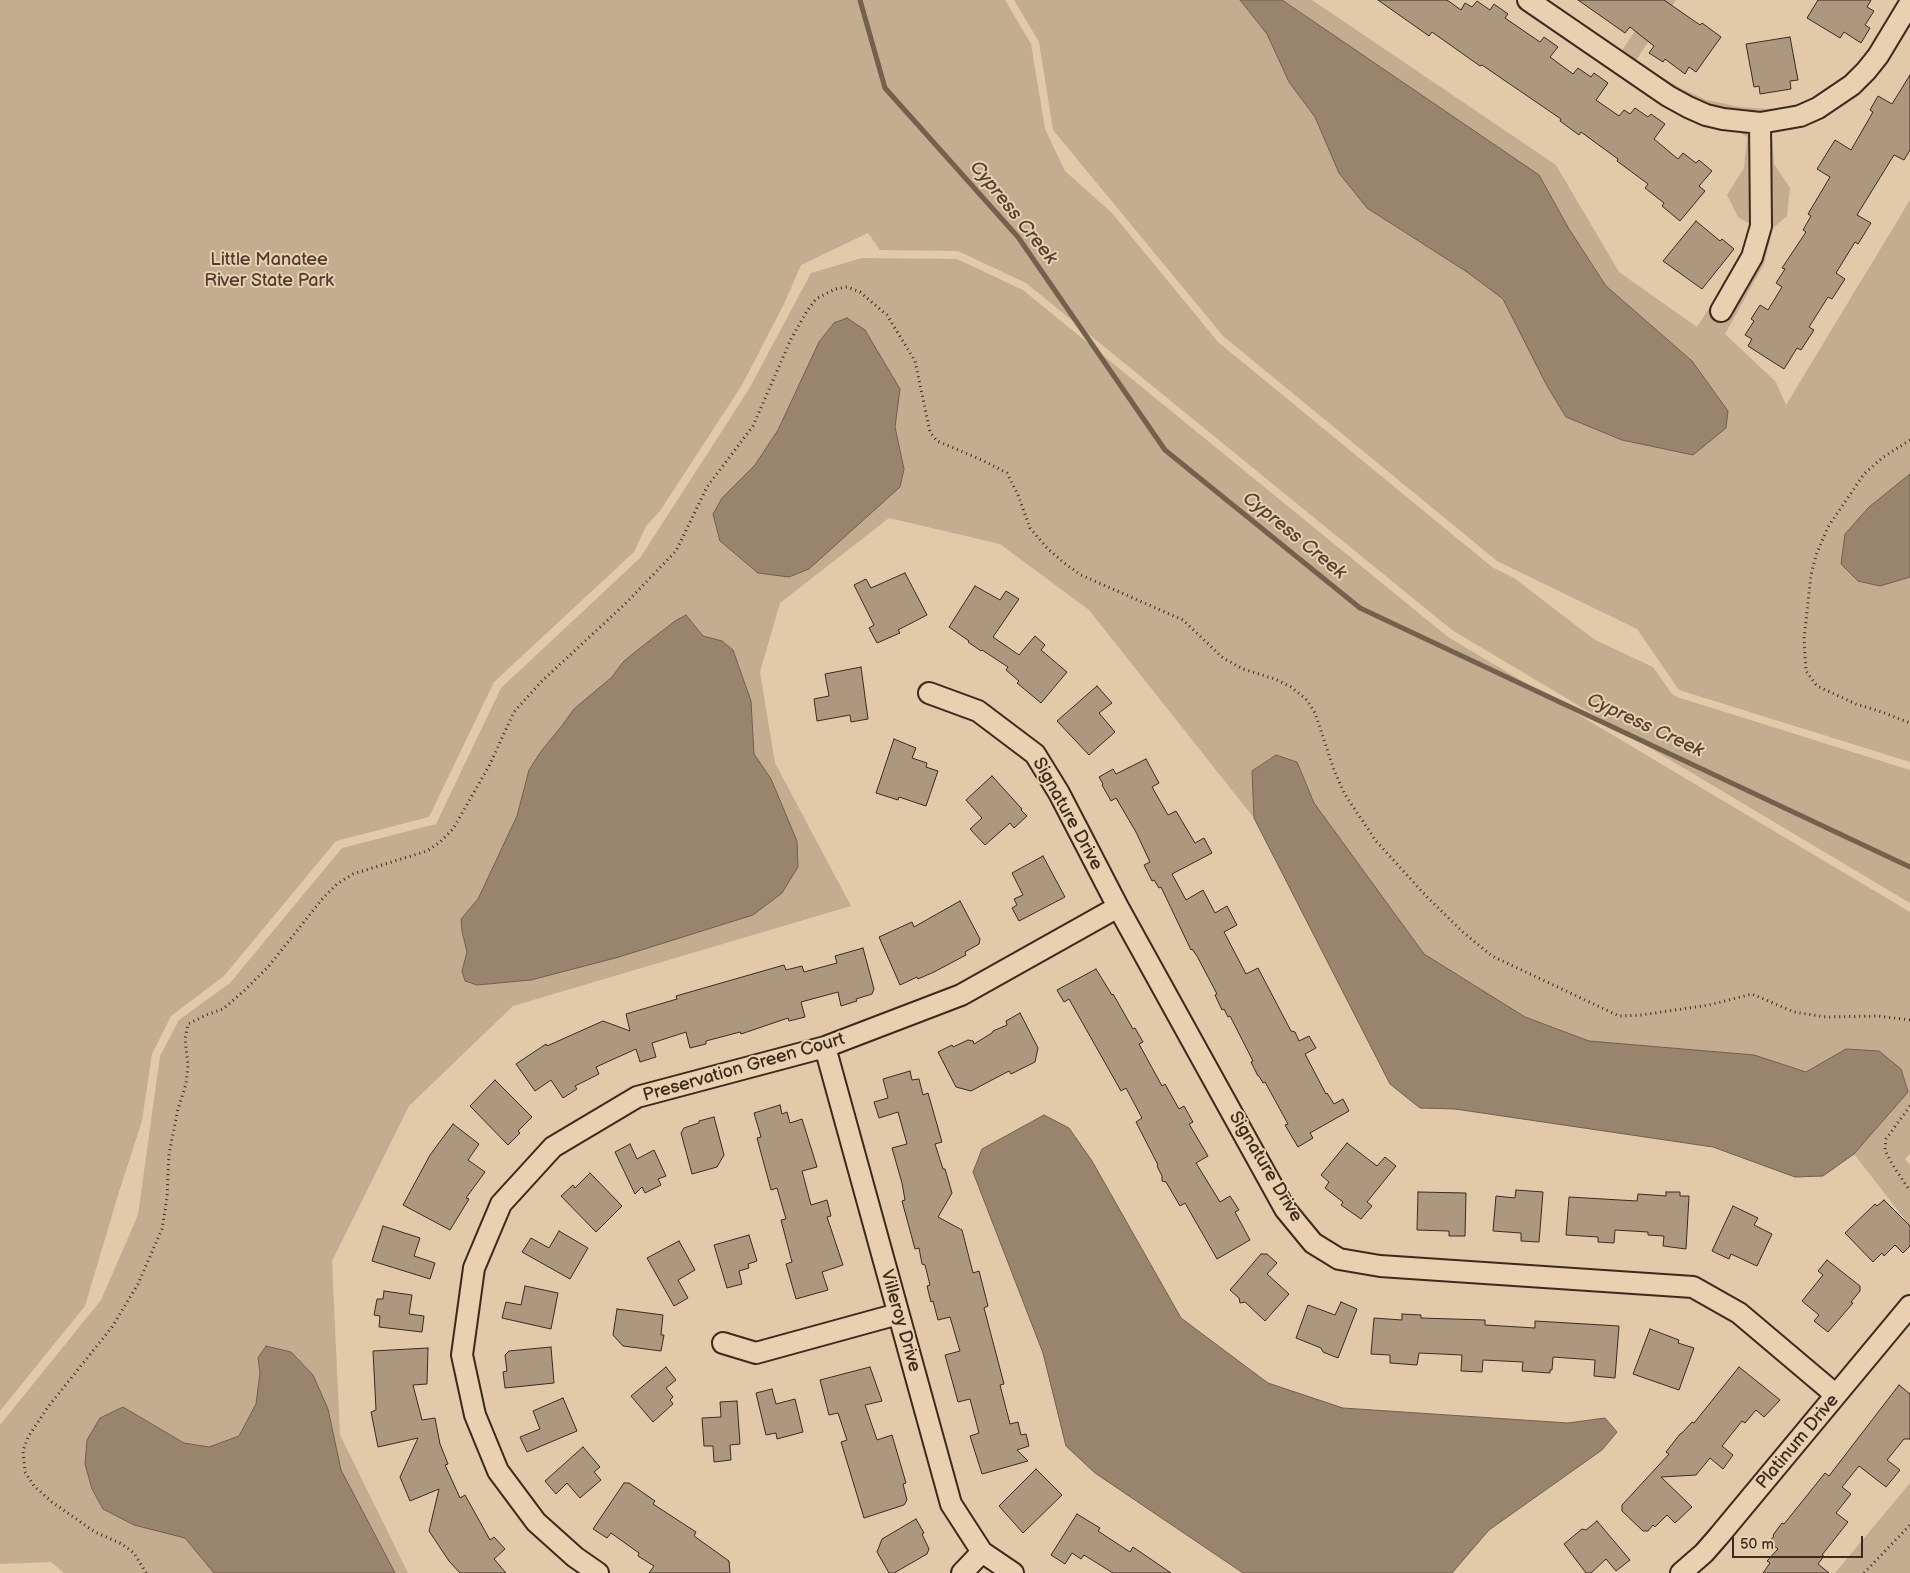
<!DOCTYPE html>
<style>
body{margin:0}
#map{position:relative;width:1910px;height:1573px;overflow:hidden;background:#e1c9aa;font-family:"Balsamiq Sans",sans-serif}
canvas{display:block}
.scale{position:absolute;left:1732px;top:1536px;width:131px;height:22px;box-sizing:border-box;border:2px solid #3b2a1e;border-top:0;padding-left:6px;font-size:15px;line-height:18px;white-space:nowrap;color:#3b2a1e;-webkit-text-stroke:4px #e8d0b0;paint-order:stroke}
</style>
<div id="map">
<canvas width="1910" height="1573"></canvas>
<div class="scale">50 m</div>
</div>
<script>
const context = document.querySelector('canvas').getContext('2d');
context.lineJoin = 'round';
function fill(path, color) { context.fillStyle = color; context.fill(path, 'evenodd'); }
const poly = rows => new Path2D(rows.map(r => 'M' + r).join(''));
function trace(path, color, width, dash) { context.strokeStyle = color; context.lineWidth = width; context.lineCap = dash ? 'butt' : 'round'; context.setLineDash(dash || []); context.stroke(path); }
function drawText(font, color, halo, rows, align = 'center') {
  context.font = font + ' "Balsamiq Sans",sans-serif'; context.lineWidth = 4; context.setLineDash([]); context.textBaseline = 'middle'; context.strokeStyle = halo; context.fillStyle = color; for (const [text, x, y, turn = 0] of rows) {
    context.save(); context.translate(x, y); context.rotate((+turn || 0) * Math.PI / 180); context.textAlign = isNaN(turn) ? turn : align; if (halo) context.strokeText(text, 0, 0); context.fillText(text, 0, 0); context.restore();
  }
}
fill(poly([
 [0,0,1005,0,1031,44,1045,129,1065,171,1112,213,1218,342,1492,567,1514,578,1595,640,1653,667,1672,694,1677,697,1910,770,1910,903,1452,630,1026,283,958,251,880,250,868,233,801,265,784,304,742,385,660,511,646,526,634,552,494,682,429,817,336,841,224,976,171,1016,152,1054,142,1121,118,1195,85,1306,0,1411],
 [1014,0,1312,0,1556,165,1619,272,1697,327,1739,262,1753,226,1738,217,1727,195,1744,168,1747,137,1736,130,1687,118,1612,65,1656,0,1676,0,1635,62,1682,89,1707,100,1740,107,1770,109,1774,164,1790,188,1787,216,1773,228,1764,264,1725,334,1776,382,1786,405,1910,200,1910,762,1679,690,1637,629,1497,561,1223,336,1053,130,1039,42],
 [862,258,957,259,1023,290,1448,637,1910,912,1910,1154,1905,1159,1910,1165,1910,1226,1854,1154,1823,1176,1795,1177,1713,1147,1455,1109,1420,1108,1390,1084,1254,818,1089,610,1000,544,889,518,780,603,760,672,775,763,851,906,513,1006,409,1106,332,1261,340,1435,408,1573,64,1573,51,1562,0,1564,0,1425,101,1300,138,1215,160,1056,179,1020,230,983,342,848,436,824,501,688,640,558,749,389,811,273],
 [1910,1483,1910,1573,1835,1573]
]), '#c3ac90');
const water = poly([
 [1240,0,1282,0,1539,175,1569,229,1606,286,1692,361,1728,411,1726,428,1693,455,1622,440,1566,417,1547,386,1503,299,1467,272,1367,208,1339,173,1315,117,1289,82,1267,34,1240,0],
 [847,318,865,330,900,389,895,427,904,469,900,487,809,569,789,577,758,573,720,541,713,514,722,498,755,465,778,430,819,342,834,323,847,318],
 [1910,474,1910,577,1880,586,1858,581,1841,564,1845,534,1869,507,1910,474],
 [686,615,703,636,722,641,733,650,751,701,754,754,771,779,797,841,798,867,782,893,753,915,619,957,531,980,477,985,465,981,462,971,467,952,462,931,461,919,478,899,517,816,529,770,542,750,561,727,574,709,612,677,623,662,635,652,675,621,686,615],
 [1276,755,1297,762,1314,803,1424,954,1525,1017,1589,1041,1754,1055,1806,1072,1846,1049,1879,1051,1901,1069,1908,1092,1854,1154,1823,1176,1795,1177,1713,1147,1455,1109,1420,1108,1390,1084,1254,818,1252,771,1276,755],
 [1044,1115,1069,1128,1092,1161,1181,1318,1268,1383,1343,1408,1568,1423,1605,1418,1617,1432,1602,1450,1489,1530,1452,1573,1243,1573,1095,1473,1066,1446,1043,1353,973,1172,982,1149,1044,1115],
 [266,1346,291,1352,313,1375,328,1409,341,1470,395,1573,214,1573,185,1538,134,1525,103,1509,92,1489,85,1464,87,1440,100,1418,123,1407,184,1443,209,1447,239,1436,256,1404,260,1373,258,1358,266,1346]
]);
fill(water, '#99846d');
trace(water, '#73604d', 1);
trace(poly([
 [860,0,885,88,1018,237,1165,450,1360,608,1910,867]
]), '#73604d', 5);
const building = poly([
 [1378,0,1447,0,1461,10,1465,3,1472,7,1477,1,1490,10,1494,4,1508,14,1505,18,1540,42,1544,37,1558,47,1550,57,1573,74,1578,68,1591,77,1594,73,1608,83,1596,100,1619,116,1624,110,1630,114,1635,108,1648,117,1651,114,1665,124,1654,139,1678,159,1683,153,1696,163,1699,160,1712,171,1699,186,1705,191,1680,221,1662,206,1664,203,1645,188,1648,184,1617,161,1618,159,1581,132,1579,135,1560,121,1561,119,1482,65,1480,66,1432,32,1429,36,1378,0],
 [1578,0,1664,0,1700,25,1702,23,1721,37,1696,72,1689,67,1685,74,1665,59,1663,62,1649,53,1654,46,1630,27,1625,33,1578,0],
 [1818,0,1871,0,1867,7,1874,11,1865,25,1870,28,1861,43,1844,32,1840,38,1807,18,1818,0],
 [1790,37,1798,80,1790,81,1791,89,1760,94,1759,86,1754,87,1746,44,1790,37],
 [1910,75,1910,150,1904,160,1894,155,1857,215,1871,223,1858,244,1855,242,1836,273,1845,279,1832,299,1828,297,1809,327,1814,330,1801,350,1797,348,1784,369,1748,346,1752,339,1745,335,1754,321,1751,319,1760,305,1768,310,1782,287,1776,283,1785,269,1782,268,1806,232,1803,230,1811,216,1808,214,1830,177,1817,169,1835,140,1851,150,1873,112,1870,110,1878,96,1892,104,1910,75],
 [1696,221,1720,241,1722,239,1734,249,1702,289,1663,261,1696,221],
 [905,573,927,615,898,630,900,633,877,643,869,628,874,625,854,585,866,579,871,588,905,573],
 [975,586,1000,600,1006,591,1019,599,993,637,1019,655,1035,636,1045,645,1041,650,1067,672,1041,703,1017,683,1019,681,1006,670,1008,667,982,650,981,651,968,642,969,641,949,627,975,586],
 [861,667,868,719,851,722,850,715,817,721,814,699,829,696,825,674,861,667],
 [1097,686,1112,703,1099,713,1115,732,1089,755,1057,721,1097,686],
 [894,739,916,748,912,758,927,763,926,767,938,771,926,806,899,797,898,800,876,793,894,739],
 [1146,759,1159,783,1152,787,1168,815,1176,811,1195,843,1204,838,1212,853,1172,874,1186,900,1203,890,1215,913,1227,906,1237,925,1224,932,1246,974,1258,968,1291,1031,1295,1032,1299,1041,1309,1036,1316,1048,1305,1054,1326,1094,1327,1093,1334,1104,1343,1099,1349,1111,1310,1133,1313,1138,1298,1147,1285,1125,1288,1124,1265,1082,1263,1083,1259,1076,1258,1076,1251,1062,1253,1061,1230,1016,1228,1017,1224,1009,1222,1010,1215,995,1217,994,1197,956,1192,949,1191,950,1161,887,1159,888,1154,880,1152,881,1144,865,1150,862,1136,832,1116,798,1111,801,1102,785,1103,784,1099,777,1113,769,1116,774,1146,759],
 [992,776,1022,809,1021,810,1027,816,1014,828,1010,823,985,845,970,829,982,818,966,800,992,776],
 [1043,856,1065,897,1019,921,1012,908,1017,905,1014,899,1023,895,1012,873,1043,856],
 [960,901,980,939,979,944,965,952,966,955,934,972,918,979,917,977,900,985,879,937,912,922,914,927,960,901],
 [863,948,874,989,872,994,856,999,857,1001,841,1006,838,992,801,1002,805,1017,789,1021,788,1018,741,1034,740,1032,706,1041,706,1044,690,1048,686,1032,652,1043,656,1057,640,1062,636,1049,596,1067,599,1074,575,1086,577,1089,563,1098,551,1080,535,1091,516,1064,546,1044,547,1046,603,1021,630,1031,626,1014,677,999,676,996,784,965,786,970,802,966,804,972,837,963,835,956,863,948],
 [1096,969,1112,995,1113,994,1133,1029,1135,1028,1143,1042,1139,1044,1162,1086,1165,1084,1179,1109,1184,1106,1193,1122,1189,1124,1208,1156,1196,1163,1220,1202,1230,1196,1239,1210,1235,1212,1250,1240,1217,1259,1185,1203,1180,1206,1166,1182,1162,1181,1162,1176,1157,1166,1158,1165,1136,1122,1142,1118,1126,1088,1121,1091,1069,999,1064,1002,1057,990,1096,969],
 [1020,1013,1038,1048,1035,1062,1011,1074,1009,1071,971,1091,956,1087,938,1052,952,1045,953,1047,968,1040,973,1041,974,1044,992,1033,993,1031,1007,1025,1006,1021,1020,1013],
 [910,1071,912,1080,919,1079,923,1095,928,1093,942,1142,935,1144,943,1169,945,1169,952,1193,938,1217,962,1230,973,1273,979,1271,988,1306,984,1308,1004,1384,1000,1385,1010,1424,1018,1422,1021,1435,1026,1434,1029,1446,1017,1450,1028,1461,982,1474,970,1436,979,1433,970,1399,958,1402,945,1355,960,1351,950,1317,938,1320,933,1301,931,1302,927,1286,930,1285,925,1265,922,1264,919,1248,915,1249,902,1201,905,1200,902,1183,892,1148,907,1144,898,1112,879,1118,874,1102,888,1098,883,1079,910,1071],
 [495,1080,532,1117,518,1131,520,1133,508,1145,470,1106,495,1080],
 [780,1105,782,1114,787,1112,790,1123,802,1119,817,1167,802,1171,811,1205,827,1200,831,1216,827,1217,843,1265,822,1272,828,1290,796,1299,786,1264,792,1262,781,1220,786,1219,777,1188,771,1190,757,1138,761,1137,754,1113,780,1105],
 [714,1117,724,1155,717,1167,692,1174,681,1133,684,1128,699,1123,699,1121,714,1117],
 [453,1124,479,1144,468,1160,485,1172,466,1198,469,1199,450,1230,403,1205,430,1155,453,1124],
 [1347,1143,1377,1166,1385,1157,1396,1166,1367,1202,1372,1206,1361,1219,1341,1205,1343,1202,1325,1188,1329,1182,1321,1175,1347,1143],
 [630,1144,637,1159,654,1150,666,1176,658,1179,661,1185,645,1193,642,1187,635,1194,615,1152,630,1144],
 [590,1173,622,1206,596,1232,561,1196,573,1185,575,1188,590,1173],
 [1516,1190,1543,1192,1539,1242,1521,1241,1521,1233,1493,1231,1496,1196,1515,1198,1516,1190],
 [1418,1192,1466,1193,1465,1236,1449,1236,1449,1231,1417,1230,1418,1192],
 [1666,1192,1680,1192,1680,1196,1689,1196,1686,1249,1663,1246,1664,1236,1648,1235,1648,1232,1615,1230,1614,1243,1598,1242,1598,1237,1566,1235,1569,1197,1637,1201,1638,1194,1666,1196,1666,1192],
 [1884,1200,1910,1226,1910,1246,1903,1253,1895,1245,1884,1256,1882,1253,1873,1262,1845,1233,1875,1204,1877,1206,1884,1200],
 [1733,1206,1758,1218,1754,1225,1772,1234,1757,1266,1731,1254,1729,1259,1712,1251,1733,1206],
 [383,1226,420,1238,414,1256,435,1263,430,1279,372,1261,383,1226],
 [559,1231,588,1248,570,1279,522,1252,531,1238,549,1248,559,1231],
 [749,1235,757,1261,748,1264,749,1268,739,1271,742,1284,727,1288,714,1245,749,1235],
 [679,1241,695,1270,678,1280,688,1298,674,1306,647,1258,679,1241],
 [1261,1254,1267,1254,1277,1263,1267,1274,1289,1294,1265,1321,1245,1302,1240,1303,1239,1298,1230,1290,1261,1254],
 [1827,1260,1860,1286,1860,1291,1851,1302,1853,1303,1828,1332,1814,1321,1819,1315,1802,1301,1823,1275,1818,1271,1827,1260],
 [525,1286,558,1293,551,1329,502,1318,506,1302,521,1305,525,1286],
 [384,1291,412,1295,409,1314,424,1316,422,1332,379,1327,380,1316,374,1315,377,1299,383,1299,384,1291],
 [1341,1302,1357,1309,1338,1358,1323,1352,1321,1348,1296,1338,1308,1305,1335,1315,1341,1302],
 [617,1309,663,1315,661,1335,664,1335,661,1351,623,1346,613,1335,617,1309],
 [1402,1314,1421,1315,1421,1318,1485,1320,1485,1325,1535,1328,1535,1321,1619,1326,1615,1378,1594,1376,1595,1360,1553,1357,1552,1370,1550,1370,1550,1373,1522,1371,1523,1362,1483,1360,1482,1372,1461,1371,1462,1355,1419,1353,1417,1365,1390,1363,1390,1355,1371,1354,1374,1318,1402,1320,1402,1314],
 [1650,1329,1679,1340,1678,1343,1694,1348,1679,1390,1633,1374,1650,1329],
 [551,1347,554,1383,505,1388,503,1372,507,1371,505,1355,509,1351,551,1347],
 [428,1348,427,1384,413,1385,422,1420,435,1418,440,1444,448,1464,445,1465,460,1498,465,1495,490,1540,494,1537,505,1549,494,1559,506,1573,460,1573,449,1561,429,1531,439,1489,410,1501,400,1477,418,1438,378,1447,371,1412,376,1410,373,1351,428,1348],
 [666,1367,676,1380,666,1388,673,1397,670,1400,673,1404,653,1422,631,1396,666,1367],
 [870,1367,882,1401,865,1405,877,1440,892,1435,906,1483,903,1484,907,1500,904,1505,864,1518,841,1442,847,1440,838,1413,829,1415,820,1380,870,1367],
 [1739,1367,1780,1400,1764,1417,1756,1410,1745,1423,1742,1421,1722,1446,1733,1455,1723,1469,1710,1458,1696,1475,1661,1477,1692,1507,1675,1523,1667,1515,1655,1527,1653,1525,1648,1531,1643,1531,1622,1511,1622,1505,1669,1454,1666,1452,1680,1434,1682,1433,1692,1422,1694,1423,1739,1367],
 [1899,1385,1910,1394,1910,1439,1904,1439,1887,1460,1900,1470,1886,1487,1859,1466,1842,1487,1851,1494,1836,1513,1848,1522,1822,1555,1824,1556,1818,1564,1829,1573,1763,1573,1770,1563,1767,1561,1778,1549,1769,1542,1774,1536,1773,1535,1782,1523,1784,1524,1825,1473,1829,1476,1899,1385],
 [772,1389,776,1404,795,1399,803,1432,777,1439,776,1433,766,1435,756,1393,772,1389],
 [563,1398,577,1431,527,1452,520,1437,540,1429,533,1411,563,1398],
 [737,1401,740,1444,730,1445,731,1460,714,1462,713,1446,704,1446,702,1418,721,1417,720,1402,737,1401],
 [583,1447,600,1467,594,1472,601,1480,580,1498,567,1483,556,1494,545,1481,583,1447],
 [1036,1469,1062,1495,1023,1533,999,1506,1036,1469],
 [624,1483,629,1483,655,1501,653,1504,696,1532,694,1536,729,1561,730,1573,649,1573,654,1566,638,1556,639,1553,611,1533,607,1538,593,1529,624,1483],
 [1077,1514,1100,1528,1098,1531,1130,1552,1133,1547,1171,1573,1113,1573,1084,1555,1081,1559,1072,1553,1065,1564,1051,1555,1077,1514],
 [916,1519,924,1533,922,1534,929,1549,927,1554,894,1573,889,1573,877,1552,882,1539,916,1519],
 [1597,1521,1630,1560,1616,1571,1606,1559,1591,1573,1586,1573,1564,1544,1582,1529,1586,1530,1597,1521]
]);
fill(building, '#ad987f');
trace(building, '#3b2a1e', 1);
const street = poly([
 [1528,0,1668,96,1688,107,1706,115,1723,119,1760,123,1800,116,1818,108,1852,85,1866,71,1878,56,1910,3],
 [1721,311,1752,257,1761,226,1760,123],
 [929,693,978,711,1035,754,1059,793,1118,907,1285,1209,1313,1243,1339,1259,1380,1266,1693,1287,1739,1313,1836,1395],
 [825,1047,951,1504,982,1552,1013,1573],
 [723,1343,756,1353,898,1314],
 [598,1573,575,1557,536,1522,498,1471,475,1415,462,1355,474,1268,501,1204,553,1147,637,1097,825,1047,961,995,1118,907],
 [962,1573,982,1552],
 [1681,1573,1704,1553,1718,1537,1910,1306]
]);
trace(street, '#3b2a1e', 24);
trace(poly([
 [1910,440,1882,458,1864,474,1828,527,1816,555,1811,575,1804,639,1806,671,1817,686,1856,704,1882,712,1910,723],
 [1910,1106,1886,1139,1885,1150,1892,1164,1910,1191],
 [146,1573,134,1553,122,1544,95,1532,52,1502,34,1486,25,1472,23,1451,28,1437,48,1407,112,1327,138,1284,162,1229,167,1198,169,1154,178,1109,186,1084,188,1065,185,1039,188,1024,206,1015,223,1009,244,991,268,967,323,898,337,884,353,874,427,851,440,842,453,829,489,766,514,712,542,681,625,604,676,551,707,487,753,426,791,339,807,311,816,299,835,289,847,287,860,292,887,315,915,361,930,432,937,441,982,460,1007,473,1018,495,1030,528,1047,548,1064,563,1081,575,1183,620,1223,658,1243,669,1275,679,1291,687,1306,699,1315,713,1334,770,1344,793,1376,841,1427,897,1464,933,1492,956,1619,1016,1641,1015,1709,1005,1752,994,1794,1012,1826,1017,1878,1016,1910,1020],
 [1864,1573,1910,1525]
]), '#3b2a1e', 3, [1, 4]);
trace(street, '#e8d0b0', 20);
drawText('18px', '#4f3e2f', '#e8d0b0', [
 ["Little Manatee",269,260],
 ["River State Park",269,281]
]);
drawText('18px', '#3b2a1e', '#e8d0b0', [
 ["Signature Drive",1067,814,61],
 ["Preservation Green Court",744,1068,-16],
 ["Signature Drive",1265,1167,59],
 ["Villeroy Drive",900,1321,74],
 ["Platinum Drive",1798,1442,-50]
]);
drawText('italic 19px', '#524032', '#e8d0b0', [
 ["Cypress Creek",1013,213,51],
 ["Cypress Creek",1294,536,39],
 ["Cypress Creek",1645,726,25]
]);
</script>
